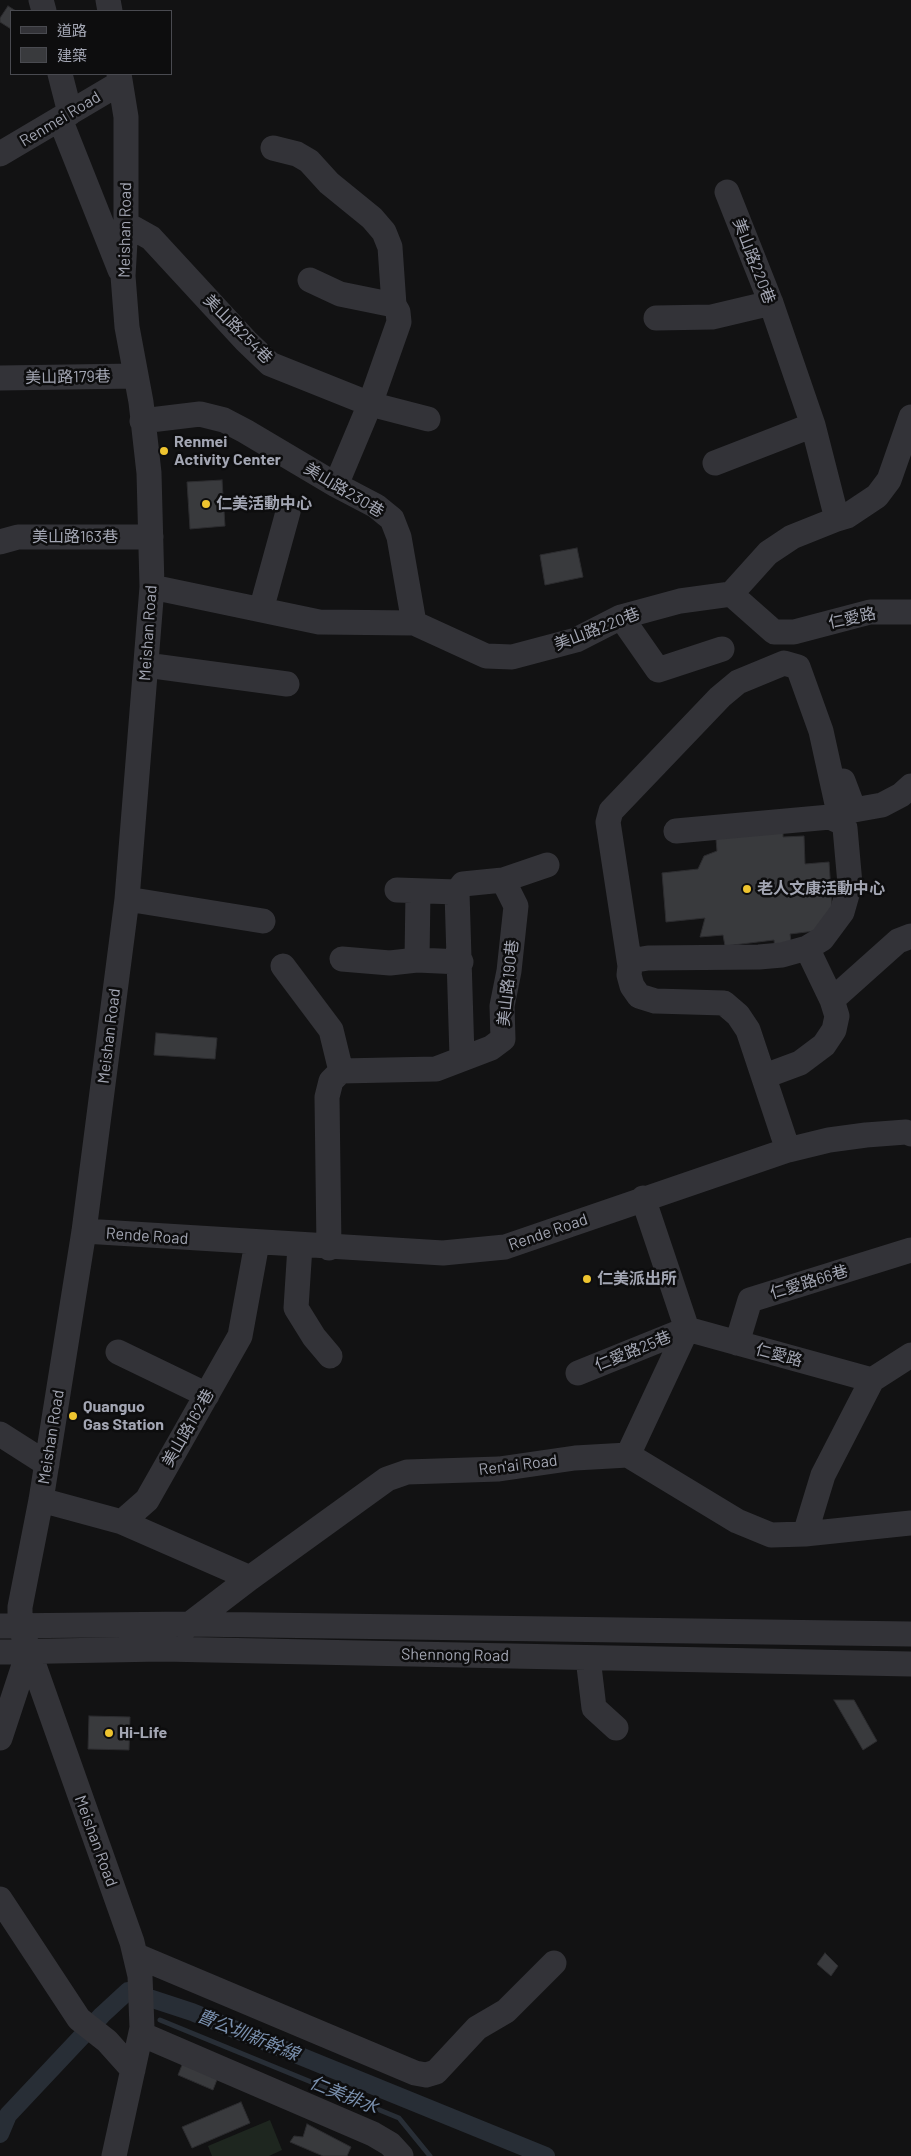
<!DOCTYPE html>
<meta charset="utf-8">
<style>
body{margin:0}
#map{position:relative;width:911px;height:2156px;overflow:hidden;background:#121213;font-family:Barlow,"Noto Sans TC",sans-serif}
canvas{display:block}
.legend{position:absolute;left:10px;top:10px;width:162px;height:65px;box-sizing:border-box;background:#0d0d0e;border:1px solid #494a50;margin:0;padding:6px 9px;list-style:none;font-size:15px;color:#a3a6b3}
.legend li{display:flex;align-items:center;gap:10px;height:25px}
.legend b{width:25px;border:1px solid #494a50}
</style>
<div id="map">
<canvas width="911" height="2156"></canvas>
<ul class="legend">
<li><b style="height:6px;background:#333338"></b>道路</li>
<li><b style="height:14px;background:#393a3d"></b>建築</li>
</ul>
</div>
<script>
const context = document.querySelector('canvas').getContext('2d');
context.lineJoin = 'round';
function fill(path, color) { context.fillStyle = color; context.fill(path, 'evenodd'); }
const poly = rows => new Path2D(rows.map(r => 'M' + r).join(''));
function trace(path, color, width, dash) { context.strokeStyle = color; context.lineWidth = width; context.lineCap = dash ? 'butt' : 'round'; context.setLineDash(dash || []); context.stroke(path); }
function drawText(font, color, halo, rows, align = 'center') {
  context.font = font + ' Barlow,"Noto Sans TC",sans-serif'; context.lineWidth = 5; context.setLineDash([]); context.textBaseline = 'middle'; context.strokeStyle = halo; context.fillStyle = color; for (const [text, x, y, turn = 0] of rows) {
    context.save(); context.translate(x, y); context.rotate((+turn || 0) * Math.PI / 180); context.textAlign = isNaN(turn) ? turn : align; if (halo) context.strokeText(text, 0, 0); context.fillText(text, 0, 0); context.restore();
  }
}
fill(poly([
 [270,2120,282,2150,269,2156,212,2156,208,2146]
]), '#1e261f');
trace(poly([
 [160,2020,399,2118,430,2156]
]), '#282e36', 5);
trace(poly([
 [0,2134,8,2115,102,2015,128,1991,192,2012,546,2156]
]), '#282e36', 18);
const building = poly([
 [8,6,16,11,11,11,11,29,0,22,0,18,8,6],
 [222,480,225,526,190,529,187,482,222,480],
 [577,548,583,577,545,585,540,555,577,548],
 [783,829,783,837,804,836,805,864,829,862,832,906,815,931,790,934,792,949,775,951,774,940,725,946,723,935,700,937,705,918,666,922,662,873,698,869,704,856,717,851,716,839,783,829],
 [156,1033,217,1038,215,1059,154,1055,156,1033],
 [834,1700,854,1700,877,1741,863,1750,834,1700],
 [89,1716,130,1717,129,1750,88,1749,89,1716],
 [825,1953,838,1966,831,1976,817,1964,825,1953],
 [184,2060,218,2077,213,2090,178,2075,184,2060],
 [241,2102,250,2123,192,2148,182,2127,241,2102],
 [307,2124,351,2147,347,2156,323,2156,290,2142,294,2136,303,2137,307,2124]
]);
fill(building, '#393a3d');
trace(building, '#2c2c2f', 1);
trace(poly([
 [41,0,44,11],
 [108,0,110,11],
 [60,74,70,113],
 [60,119,120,270],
 [273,148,297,154,309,161,329,183,372,218,384,232,390,247,394,305],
 [0,154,120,83],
 [727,192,771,303,813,425,837,519,792,537,768,553,731,594],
 [126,224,151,238,246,341,270,364,370,404,428,419],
 [310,280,340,294,394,305,398,312,399,322,370,404,336,485],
 [656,318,712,317,771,303],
 [0,378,136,376],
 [142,421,200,414,224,420,245,431,336,485,376,506,392,519,399,537,414,623],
 [715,463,813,425],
 [837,519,847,516,877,496,889,480,911,417],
 [0,542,18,537,151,537],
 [152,587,319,622,414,623,486,656,512,657,576,640,621,617,680,601,731,594,774,632,794,632,870,612,911,612],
 [261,610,288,512],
 [621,617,658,670,722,649],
 [146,665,287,684],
 [843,781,854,810,882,805,901,795,911,786],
 [676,831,830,817,841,822,845,828,850,884,842,912,822,939,807,948,782,955,759,957,648,958,636,960,630,966,629,975,632,986,639,996,655,1001,724,1003,738,1015,748,1030,788,1150],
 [397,890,457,892],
 [127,899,263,921],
 [342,959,390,963,417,960,461,962],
 [417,960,418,891],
 [283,966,331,1030,341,1071],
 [630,966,608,822,611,811,720,697,738,682,784,663,798,667,821,731,841,822],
 [832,1000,898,941,911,936],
 [462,1057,457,892,463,884,503,880,547,865],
 [765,1076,800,1063,824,1045,834,1030,837,1016,832,1000,807,948],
 [84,1231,443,1253,505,1247,788,1150,829,1140,866,1135,906,1132,911,1134],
 [300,1246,296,1308,314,1337,330,1356],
 [329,1248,327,1097,331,1081,341,1071,436,1069,491,1048,503,1039,502,1006,509,971,516,906,503,880],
 [737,1343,750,1300,911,1250],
 [118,1352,207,1395],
 [578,1373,687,1329,872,1380,911,1355],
 [0,1434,47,1464],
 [628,1455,687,1329,643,1198],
 [41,1500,122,1522,147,1500,240,1336,257,1243],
 [122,1522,250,1578],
 [805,1534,823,1475,872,1380],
 [0,1626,190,1624,911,1634],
 [186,1627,250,1578,387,1479,407,1472,499,1469,575,1458,628,1455,737,1521,771,1535,805,1534,911,1523],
 [0,1652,162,1649,911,1664],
 [588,1658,594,1708,616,1728],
 [0,1738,28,1653],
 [0,1899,79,2019,107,2041,133,2070],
 [135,1955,415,2073,426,2075,436,2072,477,2028,506,2011,554,1963],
 [141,2034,373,2134,390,2144,401,2156],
 [114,2156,142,2028,140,1976,132,1942,20,1626,20,1607,41,1500,84,1231,127,899,152,587,149,473,141,402,127,327,123,276,126,224,126,117,119,74]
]), '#333338', 25);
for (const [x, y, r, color] of [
 [164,451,5,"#eec42f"],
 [206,504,5,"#eec42f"],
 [747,889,5,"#eec42f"],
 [587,1279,5,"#eec42f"],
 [73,1416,5,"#eec42f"],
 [109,1733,5,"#eec42f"]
]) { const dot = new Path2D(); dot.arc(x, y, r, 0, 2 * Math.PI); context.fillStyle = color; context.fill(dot); trace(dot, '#0d0d0e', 2); }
drawText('16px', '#a3a6b3', '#0d0d0e', [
 ["Renmei Road",60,119,-31],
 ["Meishan Road",125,230,-89],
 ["美山路220巷",754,261,69],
 ["美山路254巷",238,329,45],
 ["美山路179巷",68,377,-1],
 ["美山路230巷",344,490,31],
 ["美山路163巷",75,537],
 ["仁愛路",852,618,-12],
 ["美山路220巷",597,629,-21],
 ["Meishan Road",148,633,-86],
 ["美山路190巷",508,983,-84],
 ["Meishan Road",109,1036,-83],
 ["Rende Road",548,1232,-19],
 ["Rende Road",147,1236,4],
 ["仁愛路66巷",809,1282,-17],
 ["仁愛路25巷",633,1351,-22],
 ["仁愛路",779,1355,15],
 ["美山路162巷",188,1428,-60],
 ["Meishan Road",51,1437,-81],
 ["Ren'ai Road",518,1465,-7],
 ["Shennong Road",455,1655,1],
 ["Meishan Road",96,1841,70]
]);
drawText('bold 16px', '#a3a6b3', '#0d0d0e', [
 ["Renmei",174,442],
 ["Activity Center",174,460],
 ["仁美活動中心",216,504],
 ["老人文康活動中心",757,889],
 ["仁美派出所",597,1279],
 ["Quanguo",83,1407],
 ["Gas Station",83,1425],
 ["Hi-Life",119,1733]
], 'left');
drawText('italic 18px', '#7a90ae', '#0d0d0e', [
 ["曹公圳新幹線",248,2035,22],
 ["仁美排水",344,2095,22]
]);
</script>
